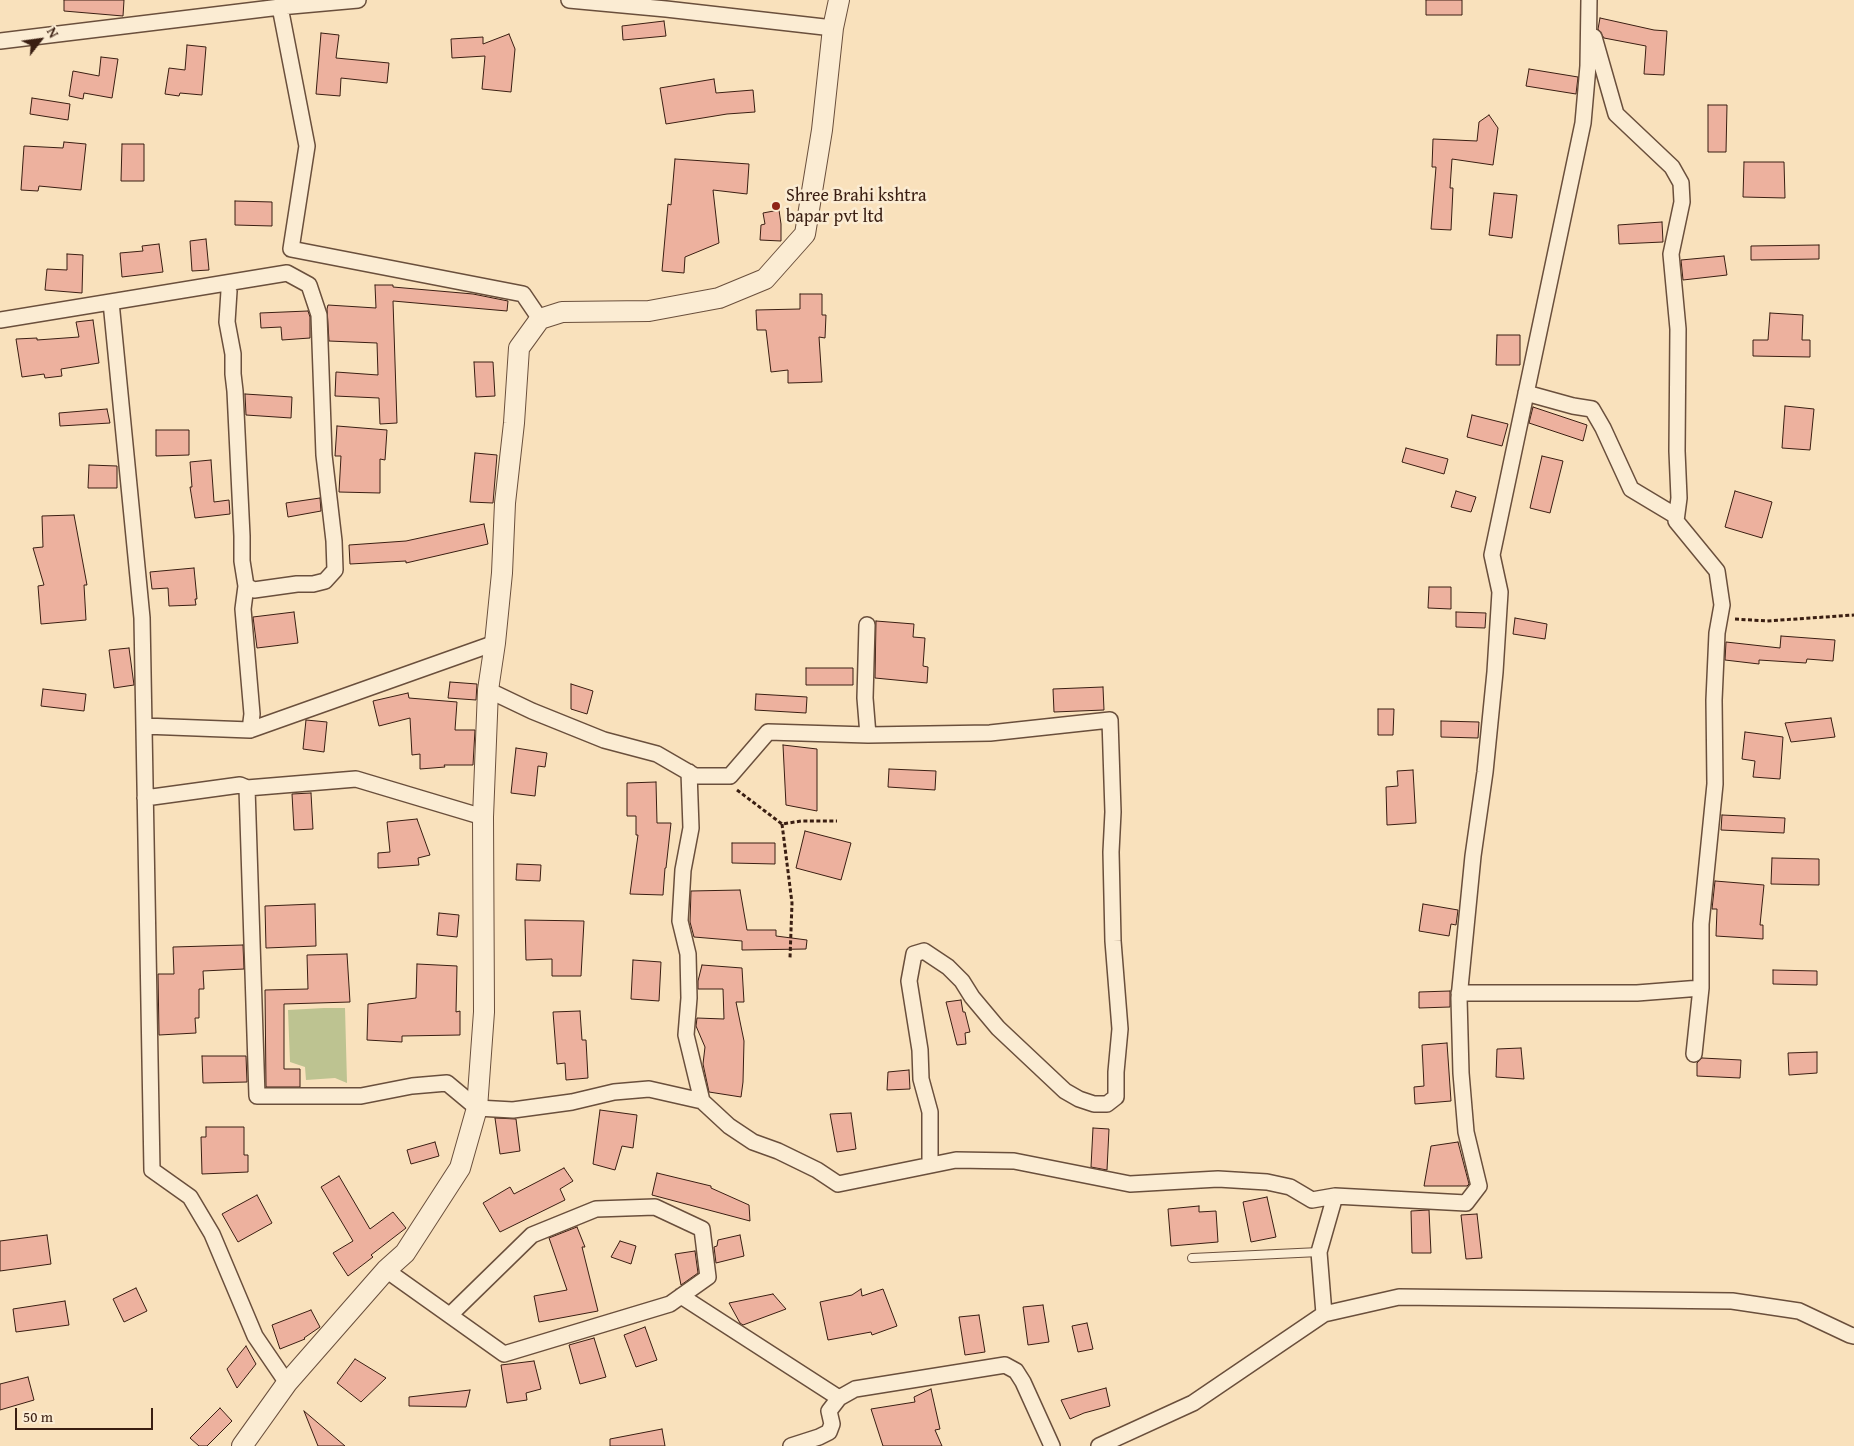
<!DOCTYPE html>
<style>
body{margin:0}
#map{position:relative;width:1854px;height:1446px;overflow:hidden;background:#f9e1bc;font-family:"Gentium Book Plus",serif}
canvas{display:block}
.north{position:absolute;left:15px;top:15px;width:50px;height:50px;-webkit-text-stroke:4px #fbecd3;paint-order:stroke;rotate:60deg;font-size:14px;font-weight:700;line-height:20px;text-align:center;color:#3a1e12}
.north::after{content:'';display:block;margin:auto;width:18px;height:22px;background:#3a1e12;clip-path:polygon(50% 0,100% 100%,50% 72%,0 100%)}
.scale{position:absolute;left:15px;top:1408px;width:138px;height:22px;box-sizing:border-box;border:2px solid #3a1e12;border-top:0;padding-left:6px;font-size:15px;line-height:18px;white-space:nowrap;color:#3a1e12;-webkit-text-stroke:4px #fbecd3;paint-order:stroke}
</style>
<div id="map">
<canvas width="1854" height="1446"></canvas>
<div class="north">N</div>
<div class="scale">50 m</div>
</div>
<script>
const context = document.querySelector('canvas').getContext('2d');
context.lineJoin = 'round';
function fill(path, color) { context.fillStyle = color; context.fill(path, 'evenodd'); }
const poly = rows => new Path2D(rows.map(r => 'M' + r).join(''));
function trace(path, color, width, dash) { context.strokeStyle = color; context.lineWidth = width; context.lineCap = dash ? 'butt' : 'round'; context.setLineDash(dash || []); context.stroke(path); }
function drawText(font, color, halo, rows, align = 'center') {
  context.font = font + ' "Gentium Book Plus",serif'; context.lineWidth = 5; context.setLineDash([]); context.textBaseline = 'middle'; context.strokeStyle = halo; context.fillStyle = color; for (const [text, x, y, turn = 0] of rows) {
    context.save(); context.translate(x, y); context.rotate((+turn || 0) * Math.PI / 180); context.textAlign = isNaN(turn) ? turn : align; if (halo) context.strokeText(text, 0, 0); context.fillText(text, 0, 0); context.restore();
  }
}
fill(poly([
 [324,1008,345,1008,347,1083,335,1078,306,1080,305,1067,290,1062,288,1010]
]), '#bdc391');
const building = poly([
 [64,0,124,0,123,16,64,11,64,0],
 [1426,0,1462,0,1462,15,1426,15,1426,0],
 [1600,18,1654,30,1667,31,1664,75,1644,74,1646,46,1604,38,1598,29,1600,18],
 [664,21,666,36,623,40,622,26,664,21],
 [321,33,339,35,336,58,389,63,387,83,341,78,340,96,316,94,321,33],
 [509,34,515,49,511,92,482,89,485,56,452,58,451,39,483,37,483,44,509,34],
 [187,45,206,47,202,95,180,93,179,96,165,94,169,68,185,70,187,45],
 [101,57,118,59,112,98,84,93,83,99,69,96,73,71,99,76,101,57],
 [1529,69,1578,77,1576,94,1526,86,1529,69],
 [714,79,716,93,753,90,755,112,727,114,666,124,660,88,714,79],
 [32,98,70,104,68,120,30,114,32,98],
 [1708,105,1727,105,1726,152,1708,152,1708,105],
 [1489,115,1498,128,1493,165,1452,159,1450,188,1453,188,1451,230,1431,229,1436,167,1432,167,1433,139,1477,141,1479,122,1489,115],
 [64,142,86,144,81,190,39,186,38,191,21,190,24,146,63,148,64,142],
 [122,144,144,144,144,181,121,181,122,144],
 [675,159,749,164,747,194,713,190,719,243,685,257,684,273,662,271,668,204,671,205,675,159],
 [1744,162,1784,162,1785,198,1743,197,1744,162],
 [1494,193,1517,195,1512,238,1489,235,1494,193],
 [235,201,272,202,272,226,235,225,235,201],
 [779,210,781,224,781,241,760,240,761,225,765,224,763,213,779,210],
 [1662,222,1663,242,1619,244,1618,225,1662,222],
 [206,239,209,270,192,271,190,241,206,239],
 [159,244,163,272,122,277,120,253,143,251,142,246,159,244],
 [1819,245,1819,259,1751,260,1751,246,1819,245],
 [67,254,83,255,82,293,45,290,47,269,67,270,67,254],
 [1724,256,1727,275,1683,280,1681,260,1724,256],
 [375,285,393,285,393,287,473,294,508,301,507,311,393,301,397,423,380,424,379,398,335,396,336,372,378,375,377,343,329,341,327,309,328,305,376,308,375,285],
 [800,294,822,294,822,315,826,315,825,338,819,337,822,382,788,383,788,370,771,372,766,330,757,330,756,310,800,309,800,294],
 [308,311,310,317,310,338,282,340,281,327,261,328,260,313,308,311],
 [1770,313,1803,315,1802,340,1810,340,1810,357,1753,356,1753,340,1768,340,1770,313],
 [93,320,99,363,61,369,62,376,45,378,44,374,22,377,16,339,37,338,37,340,79,337,76,322,93,320],
 [1497,335,1520,335,1520,365,1496,365,1497,335],
 [474,362,493,362,495,396,476,397,474,362],
 [245,394,292,397,291,418,246,415,245,394],
 [1785,406,1814,409,1810,450,1782,448,1785,406],
 [1533,407,1587,425,1583,441,1529,423,1533,407],
 [107,409,110,423,60,426,59,413,107,409],
 [1472,415,1508,424,1502,446,1467,437,1472,415],
 [337,426,387,430,385,460,380,459,380,493,339,492,341,456,335,456,337,426],
 [156,430,189,430,189,455,156,456,156,430],
 [1406,448,1448,459,1444,474,1402,462,1406,448],
 [475,453,497,455,493,503,470,502,475,453],
 [1542,456,1563,461,1550,513,1530,508,1542,456],
 [211,460,214,502,229,500,230,514,195,518,190,487,192,487,190,462,211,460],
 [89,465,117,466,117,488,88,488,89,465],
 [1456,491,1476,497,1471,512,1451,507,1456,491],
 [1735,491,1772,502,1762,538,1725,527,1735,491],
 [320,498,321,511,288,517,286,503,320,498],
 [74,515,87,585,84,585,86,620,41,624,38,586,44,585,33,548,43,547,42,516,74,515],
 [484,524,488,544,406,563,406,561,350,564,349,545,406,541,484,524],
 [194,568,197,599,195,599,196,605,169,606,168,588,152,589,150,572,194,568],
 [1429,587,1451,587,1451,609,1428,608,1429,587],
 [294,612,298,643,257,648,253,617,294,612],
 [1456,612,1486,613,1485,628,1456,627,1456,612],
 [1515,618,1547,624,1545,639,1513,634,1515,618],
 [876,621,914,624,913,637,925,638,923,666,928,667,927,683,875,678,876,621],
 [1781,636,1835,640,1833,661,1807,659,1806,663,1759,660,1759,664,1725,660,1726,642,1780,648,1781,636],
 [129,648,134,685,114,688,109,650,129,648],
 [806,668,853,668,853,685,806,685,806,668],
 [450,682,477,684,476,700,448,698,450,682],
 [571,684,593,691,587,714,571,709,571,684],
 [1103,687,1104,710,1054,712,1053,689,1103,687],
 [43,689,86,694,84,711,41,706,43,689],
 [408,693,409,698,457,702,455,730,475,730,473,765,444,765,445,767,420,769,420,754,412,755,410,718,379,726,373,701,408,693],
 [756,694,807,697,806,713,755,710,756,694],
 [1378,709,1394,709,1393,735,1378,735,1378,709],
 [1831,718,1835,737,1791,742,1785,723,1831,718],
 [306,720,327,722,324,752,303,749,306,720],
 [1441,721,1479,722,1478,738,1441,737,1441,721],
 [1745,732,1783,737,1780,779,1753,777,1755,761,1742,759,1745,732],
 [783,745,817,749,817,811,786,805,783,745],
 [516,748,547,753,545,767,538,766,535,796,511,793,516,748],
 [889,769,936,771,935,790,888,787,889,769],
 [1413,770,1416,823,1387,825,1386,787,1398,786,1397,771,1413,770],
 [656,782,657,823,671,823,666,868,665,868,663,895,630,894,638,835,636,835,636,816,627,816,627,783,656,782],
 [311,793,313,829,294,830,292,794,311,793],
 [1722,815,1785,818,1784,833,1721,830,1722,815],
 [417,819,430,855,418,858,419,865,378,868,378,853,390,852,387,822,417,819],
 [805,831,851,843,841,880,796,868,805,831],
 [732,843,775,843,775,864,732,863,732,843],
 [1772,858,1819,859,1819,885,1771,884,1772,858],
 [517,864,541,865,540,881,516,880,517,864],
 [1715,881,1764,885,1760,925,1763,925,1763,939,1716,936,1717,909,1712,909,1715,881],
 [740,890,747,930,776,930,776,936,807,940,806,949,742,950,742,941,694,937,690,922,691,891,740,890],
 [315,904,316,946,266,948,265,906,315,904],
 [1423,904,1458,910,1456,925,1451,924,1449,936,1419,931,1423,904],
 [439,913,459,915,457,937,437,935,439,913],
 [525,920,584,921,581,976,552,976,552,959,526,960,525,920],
 [243,945,244,969,203,971,204,989,199,989,199,1018,195,1018,196,1033,159,1035,158,974,174,974,173,947,243,945],
 [347,954,350,1002,284,1004,284,1069,300,1069,300,1087,266,1087,265,990,308,989,307,955,347,954],
 [633,960,661,962,659,1001,631,999,633,960],
 [417,964,457,966,456,1012,460,1011,460,1035,402,1036,402,1042,367,1040,368,1004,416,998,417,964],
 [702,965,742,968,744,1002,736,1002,744,1041,743,1082,741,1097,709,1092,703,1064,705,1047,696,1026,697,1018,724,1019,723,989,698,989,698,981,702,965],
 [1773,970,1817,971,1817,985,1773,984,1773,970],
 [1450,991,1450,1007,1419,1008,1419,992,1450,991],
 [961,1000,963,1012,965,1012,970,1032,965,1033,966,1044,957,1045,946,1002,961,1000],
 [580,1011,582,1040,586,1040,588,1078,566,1080,565,1063,557,1064,553,1012,580,1011],
 [1447,1043,1451,1101,1415,1104,1414,1087,1424,1086,1422,1045,1447,1043],
 [1521,1048,1524,1079,1496,1077,1497,1049,1521,1048],
 [1817,1052,1817,1073,1789,1075,1788,1053,1817,1052],
 [202,1056,246,1056,247,1082,203,1083,202,1056],
 [1702,1058,1741,1060,1740,1078,1697,1076,1697,1063,1702,1058],
 [909,1070,910,1089,887,1090,888,1072,909,1070],
 [600,1110,637,1115,633,1148,622,1146,615,1170,593,1164,600,1110],
 [851,1113,856,1149,837,1152,830,1114,851,1113],
 [495,1118,516,1119,520,1151,500,1154,495,1118],
 [206,1127,244,1127,244,1155,248,1155,248,1172,202,1174,201,1137,206,1137,206,1127],
 [1093,1128,1109,1129,1107,1170,1091,1167,1093,1128],
 [435,1142,439,1156,411,1164,407,1150,435,1142],
 [1458,1142,1469,1184,1467,1186,1424,1186,1431,1146,1458,1142],
 [564,1168,573,1181,560,1189,565,1200,500,1232,483,1203,510,1187,514,1194,564,1168],
 [657,1173,711,1186,711,1188,749,1205,750,1221,652,1195,657,1173],
 [339,1176,370,1229,393,1212,406,1228,371,1255,373,1257,348,1276,333,1253,353,1241,321,1187,339,1176],
 [257,1195,272,1223,238,1242,222,1214,257,1195],
 [1267,1197,1276,1237,1251,1242,1243,1202,1267,1197],
 [1199,1206,1199,1212,1216,1211,1218,1242,1171,1246,1168,1209,1199,1206],
 [1429,1210,1431,1253,1412,1253,1411,1211,1429,1210],
 [1477,1214,1482,1258,1466,1259,1461,1215,1477,1214],
 [577,1227,585,1247,582,1247,598,1311,539,1322,534,1296,567,1290,549,1238,577,1227],
 [47,1235,51,1264,0,1271,0,1241,47,1235],
 [740,1235,744,1256,716,1263,714,1247,717,1246,718,1240,740,1235],
 [620,1241,636,1246,631,1264,611,1257,620,1241],
 [695,1251,698,1273,681,1285,675,1254,695,1251],
 [136,1288,147,1311,124,1322,113,1299,136,1288],
 [861,1289,862,1296,883,1289,897,1326,872,1335,871,1332,828,1340,820,1302,852,1295,861,1289],
 [773,1294,786,1309,743,1325,740,1323,729,1303,773,1294],
 [65,1301,69,1325,16,1332,13,1309,65,1301],
 [1043,1305,1049,1342,1028,1345,1023,1307,1043,1305],
 [311,1310,320,1327,304,1338,305,1339,280,1349,272,1325,311,1310],
 [979,1315,985,1352,965,1355,959,1317,979,1315],
 [1087,1323,1093,1349,1078,1352,1072,1326,1087,1323],
 [645,1327,657,1360,636,1367,624,1335,645,1327],
 [594,1338,606,1377,580,1384,569,1345,594,1338],
 [246,1346,256,1364,237,1388,227,1369,246,1346],
 [355,1359,386,1378,361,1402,337,1383,355,1359],
 [534,1361,541,1389,526,1393,527,1400,507,1403,501,1365,534,1361],
 [28,1377,34,1400,0,1410,0,1384,28,1377],
 [1106,1388,1110,1406,1084,1413,1070,1419,1061,1400,1106,1388],
 [931,1389,940,1429,935,1430,942,1446,883,1446,871,1409,915,1402,914,1397,931,1389],
 [470,1390,466,1407,409,1406,409,1397,470,1390],
 [220,1408,232,1421,207,1446,199,1446,190,1438,220,1408],
 [304,1411,345,1446,318,1446,304,1411],
 [662,1429,665,1446,610,1446,610,1439,662,1429]
]);
fill(building, '#edb19e');
trace(building, '#3a1e12', 1);
const service = poly([
 [1192,1258,1319,1252]
]);
const minor = poly([
 [569,0,666,9,833,28],
 [280,7,307,146,291,249,523,294,540,319],
 [0,41,280,7,358,0],
 [111,302,142,618,152,1170,190,1197,212,1234,255,1336,287,1383],
 [0,320,287,273,309,285,319,315,324,455,334,541,335,570,325,581,313,584,297,584,254,590,246,586,242,561,242,536,235,391,233,374,233,354,227,322,229,291],
 [1526,393,1573,406,1592,409,1603,428,1631,489,1676,516],
 [246,586,243,609,252,714,250,730],
 [488,690,532,711,604,740,657,754,695,776,730,776,768,732,868,735,865,698,867,625],
 [144,726,250,730,495,643],
 [868,735,990,733,1110,720,1113,812,1111,852,1113,941,1120,1029,1116,1072,1116,1097,1107,1104,1094,1104,1079,1099,1065,1091,998,1028,972,997,962,981,948,967,924,951,914,954,909,981,920,1050,921,1079,930,1112,930,1165],
 [689,772,691,828,683,870,680,921,688,954,689,998,686,1035,702,1101],
 [247,788,257,1096,361,1096,412,1086,447,1083,477,1108,513,1110,572,1102,614,1092,649,1089,702,1101,729,1126,753,1142,778,1151,817,1170,838,1184,956,1160,1014,1161,1130,1184,1218,1179,1267,1182,1290,1187,1312,1200,1335,1196],
 [145,798,240,785,247,788,356,779,483,817],
 [1459,993,1637,993,1701,988,1701,924,1715,784,1714,700,1717,633,1722,605,1717,571,1676,521,1679,498,1677,451,1678,329,1671,254,1682,202,1681,183,1672,167,1616,114,1594,37],
 [1694,1054,1701,988],
 [386,1270,504,1354,670,1304,708,1277,702,1229,655,1207,596,1209,532,1235,450,1315],
 [681,1296,839,1398],
 [1324,1314,1319,1252,1335,1196,1466,1203,1479,1186,1466,1132,1461,1073,1459,998,1473,856,1485,772,1495,672,1500,592,1492,555,1583,123,1588,66,1589,0],
 [791,1446,819,1437,829,1432,832,1424,829,1411,839,1398,855,1389,1005,1365,1016,1371,1023,1382,1052,1446],
 [1099,1446,1193,1403,1324,1314,1399,1297,1732,1301,1799,1311,1850,1335,1854,1336]
]);
const tertiary = poly([
 [242,1446,287,1383,386,1270,405,1253,460,1168,477,1108,484,1012,483,817,488,690,495,643,502,573,505,503,514,423,519,348,540,319,562,312,649,311,719,298,765,279,805,234,822,130,833,28,839,0]
]);
trace(service, '#6a4f3c', 10);
trace(minor, '#6a4f3c', 18);
trace(tertiary, '#6a4f3c', 22);
trace(poly([
 [1735,619,1767,621,1854,615],
 [737,790,782,824,801,821,837,821],
 [782,824,792,903,790,958]
]), '#3a1e12', 3, [4, 2.5]);
trace(service, '#fbecd3', 8);
trace(minor, '#fbecd3', 15);
trace(tertiary, '#fbecd3', 20);
for (const [x, y, r, color] of [
 [776,206,5,"#8f2418"]
]) { const dot = new Path2D(); dot.arc(x, y, r, 0, 2 * Math.PI); context.fillStyle = color; context.fill(dot); trace(dot, '#fbecd3', 2); }
drawText('18px', '#3a1e12', '#fbecd3', [
 ["Shree Brahi kshtra",786,196],
 ["bapar pvt ltd",786,217]
], 'left');
</script>
